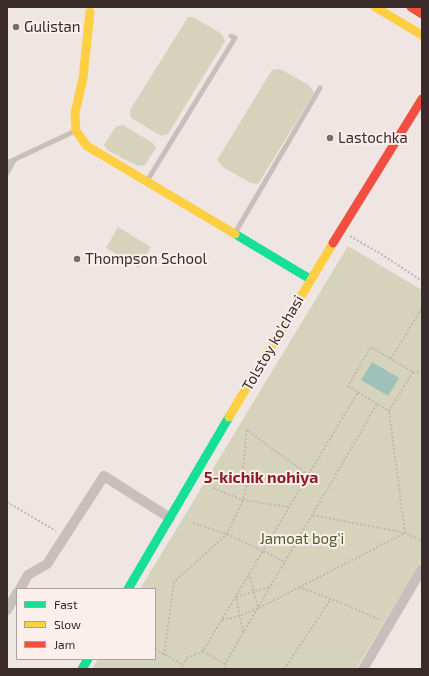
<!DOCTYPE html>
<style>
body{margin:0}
#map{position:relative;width:429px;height:676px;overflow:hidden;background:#efe6e3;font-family:"Exo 2",sans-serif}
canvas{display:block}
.frame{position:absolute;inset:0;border:8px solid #3a2a29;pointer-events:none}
.legend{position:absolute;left:16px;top:588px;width:140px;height:72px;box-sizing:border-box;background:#fbefeb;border:1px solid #aea09d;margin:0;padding:5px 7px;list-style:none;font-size:12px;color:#3a2a29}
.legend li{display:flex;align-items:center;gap:8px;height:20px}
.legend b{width:20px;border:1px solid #aea09d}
</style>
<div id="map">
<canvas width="429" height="676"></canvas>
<div class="frame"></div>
<ul class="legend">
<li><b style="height:5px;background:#16e098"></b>Fast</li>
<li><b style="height:5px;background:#ffcf43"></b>Slow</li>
<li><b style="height:5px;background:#f24e42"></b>Jam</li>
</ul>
</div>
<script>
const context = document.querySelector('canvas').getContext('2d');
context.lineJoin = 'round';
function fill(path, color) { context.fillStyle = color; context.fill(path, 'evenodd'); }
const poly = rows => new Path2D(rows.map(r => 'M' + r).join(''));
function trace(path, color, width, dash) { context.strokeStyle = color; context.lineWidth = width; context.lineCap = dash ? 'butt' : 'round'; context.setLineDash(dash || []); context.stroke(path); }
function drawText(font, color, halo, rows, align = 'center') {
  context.font = font + ' "Exo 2",sans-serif'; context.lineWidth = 4; context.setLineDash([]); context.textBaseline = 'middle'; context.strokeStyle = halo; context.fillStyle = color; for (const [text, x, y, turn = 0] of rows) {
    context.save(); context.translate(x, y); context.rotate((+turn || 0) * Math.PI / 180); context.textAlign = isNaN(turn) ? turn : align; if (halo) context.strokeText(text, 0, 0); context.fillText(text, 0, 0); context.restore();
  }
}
fill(poly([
 [188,17,193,17,222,34,225,41,168,134,161,136,131,118,130,110],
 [280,69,309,85,314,93,258,184,251,183,224,168,217,160,272,70],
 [123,125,153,143,156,148,145,165,138,166,107,150,104,145,116,126],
 [118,227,151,247,139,268,106,248],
 [348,246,422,290,422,560,356,669,92,669,98,659,155,659,155,589,140,589]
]), '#d6d3bc');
fill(poly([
 [372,362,399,378,388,396,361,380]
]), '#9ec2b8');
trace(poly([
 [350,236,381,254,422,281],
 [391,359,422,308],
 [413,372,389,411,348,386,371,347,413,372,422,371],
 [213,488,243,500,290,507],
 [7,502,56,531],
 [313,515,405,533,422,541],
 [193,523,227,534,285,562],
 [299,587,331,599,381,620],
 [259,608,405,533,389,411],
 [222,620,240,616,258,608,249,574],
 [243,632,236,597,269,587],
 [155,649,183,665],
 [203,651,225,664],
 [164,655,174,582,227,534,243,500,247,484,243,467,247,430,308,475],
 [181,669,187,658,203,651,358,392],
 [226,669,225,664,377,404],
 [284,669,331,599]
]), '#c1b6b4', 2, [2, 2]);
trace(poly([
 [7,163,75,131],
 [7,173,14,160],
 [147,181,235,38,231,36],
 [235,233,320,88]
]), '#c8bebc', 5);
trace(poly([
 [20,589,28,575,47,564,104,476,170,518],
 [7,610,17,593],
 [363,669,422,569]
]), '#c8bebc', 10);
trace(poly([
 [235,234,310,279],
 [128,589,229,417],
 [82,669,88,659]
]), '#16e098', 9);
trace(poly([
 [375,7,422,35],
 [90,12,83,78,75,113,76,131,87,146,235,234],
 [229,417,333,243]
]), '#ffcf43', 9);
trace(poly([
 [411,7,422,14],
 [333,243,422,99]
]), '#f24e42', 9);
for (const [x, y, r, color] of [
 [16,27,4,"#796c6a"],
 [330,138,4,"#796c6a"],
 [77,259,4,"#796c6a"]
]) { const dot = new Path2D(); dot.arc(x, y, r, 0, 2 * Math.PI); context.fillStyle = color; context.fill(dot); trace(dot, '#fbefeb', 1.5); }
drawText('15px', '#3a2a29', '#fbefeb', [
 ["Gulistan",24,27],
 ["Lastochka",338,138],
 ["Thompson School",85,259]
], 'left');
drawText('15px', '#3a2a29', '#fbefeb', [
 ["Tolstoy ko'chasi",273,343,-60]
]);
drawText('15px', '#56592c', '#fbefeb', [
 ["Jamoat bog'i",302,539]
]);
drawText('bold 16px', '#8d1e24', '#fbefeb', [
 ["5-kichik nohiya",261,478]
]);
</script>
